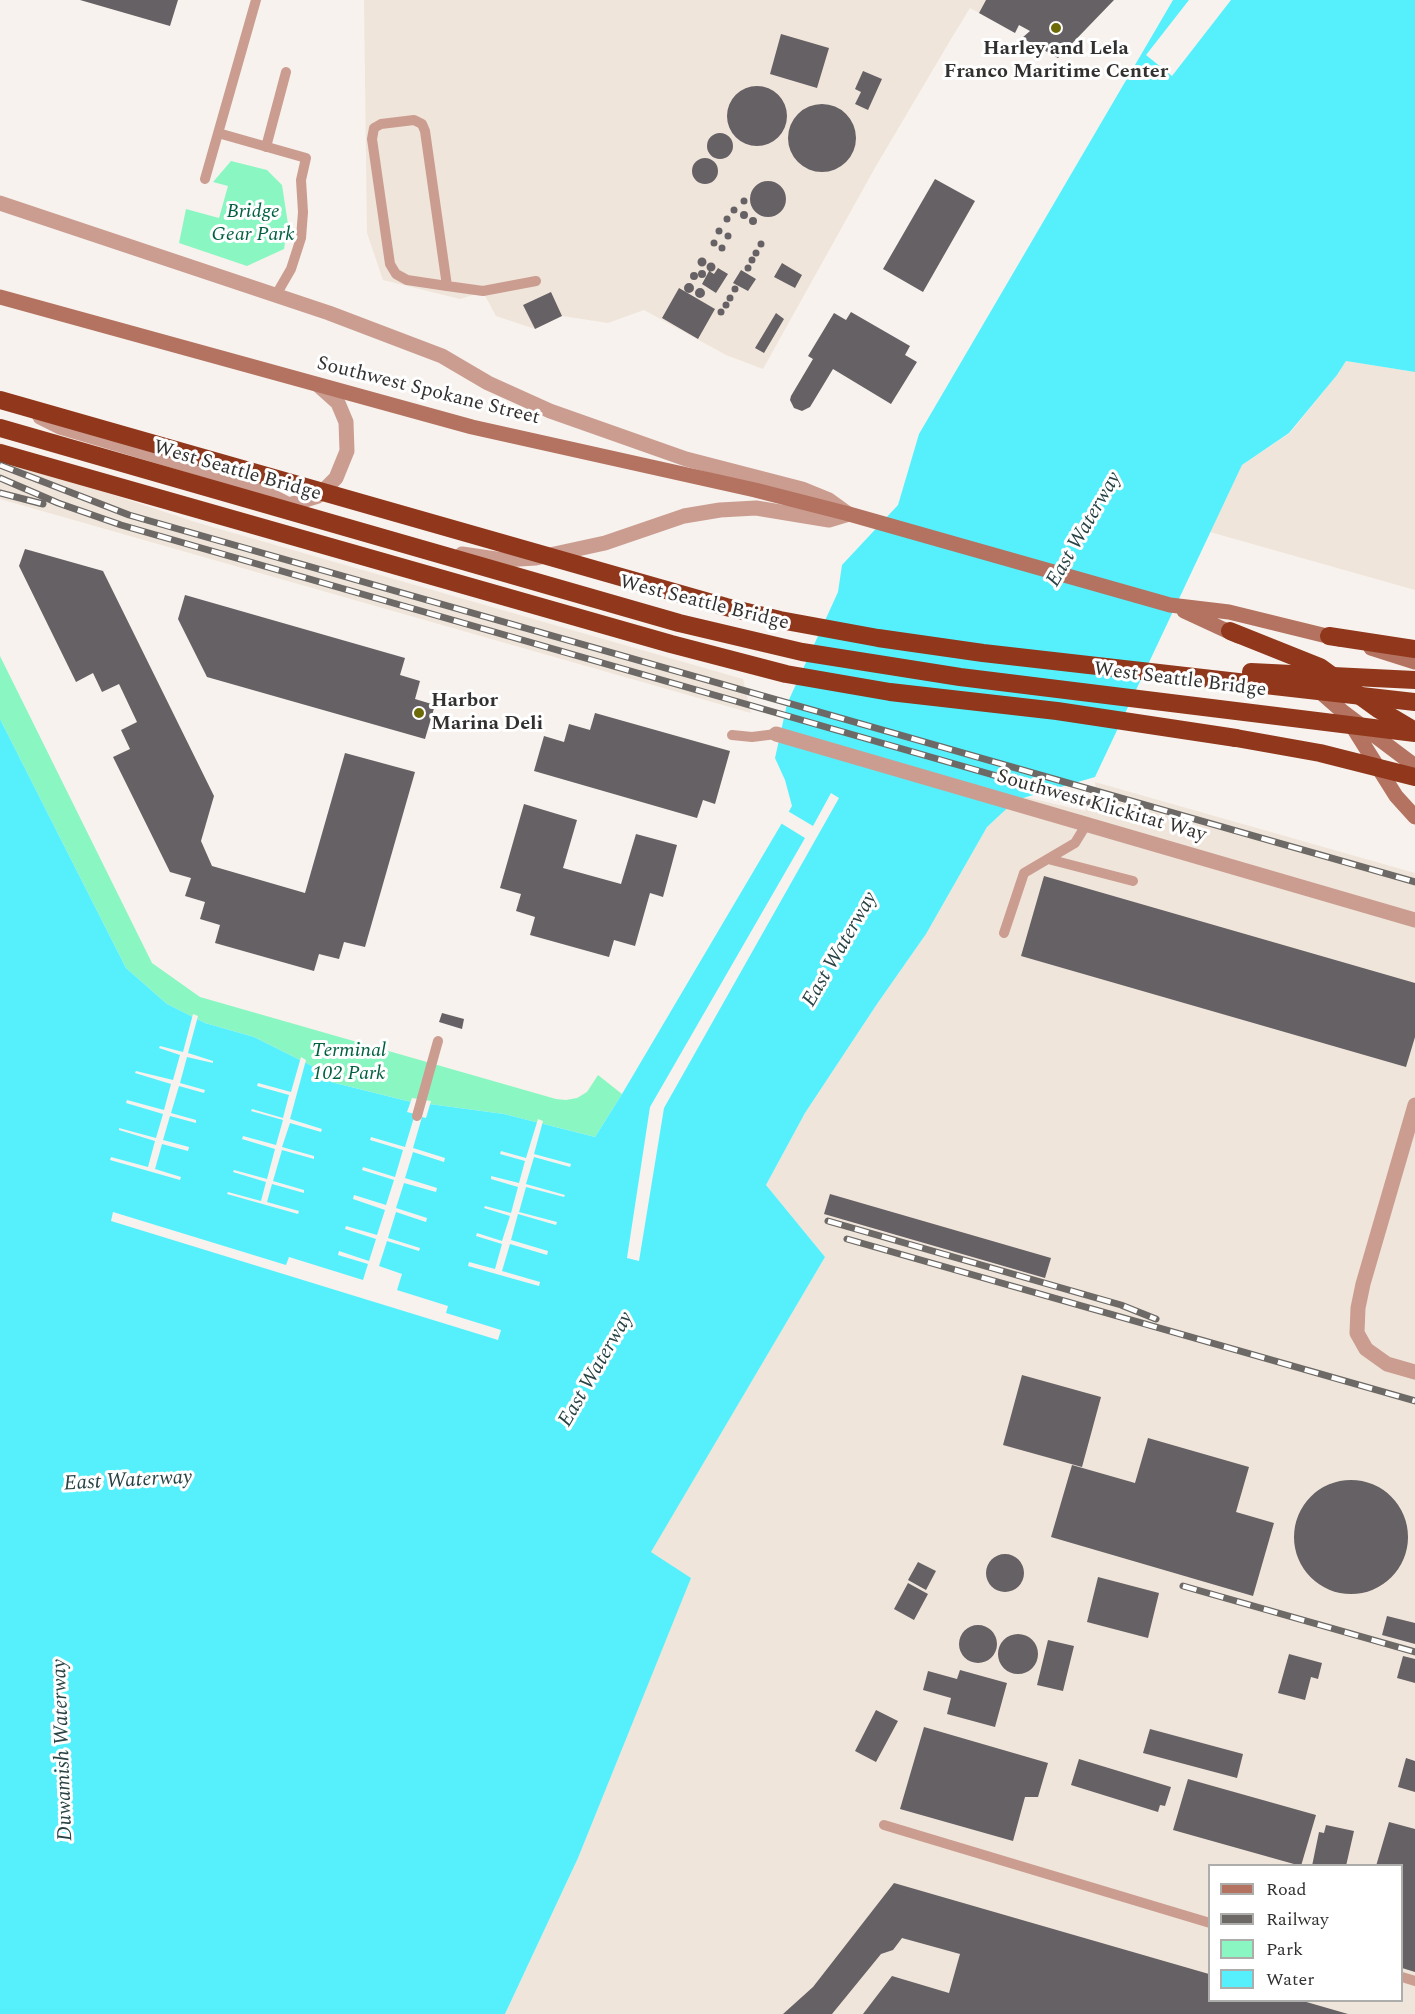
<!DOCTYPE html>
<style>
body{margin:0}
#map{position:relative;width:1415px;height:2014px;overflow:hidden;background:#f7f2ed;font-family:Spectral,serif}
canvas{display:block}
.legend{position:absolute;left:1208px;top:1864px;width:195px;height:138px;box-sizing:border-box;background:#fff;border:2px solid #adadac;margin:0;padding:8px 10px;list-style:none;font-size:18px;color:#33312f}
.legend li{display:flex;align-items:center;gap:12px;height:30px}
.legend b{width:30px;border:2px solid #adadac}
</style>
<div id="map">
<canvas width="1415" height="2014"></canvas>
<ul class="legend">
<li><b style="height:8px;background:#b47360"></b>Road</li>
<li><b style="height:8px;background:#6c6966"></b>Railway</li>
<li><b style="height:16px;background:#8af7c2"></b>Park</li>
<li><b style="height:16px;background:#56f0fd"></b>Water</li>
</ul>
</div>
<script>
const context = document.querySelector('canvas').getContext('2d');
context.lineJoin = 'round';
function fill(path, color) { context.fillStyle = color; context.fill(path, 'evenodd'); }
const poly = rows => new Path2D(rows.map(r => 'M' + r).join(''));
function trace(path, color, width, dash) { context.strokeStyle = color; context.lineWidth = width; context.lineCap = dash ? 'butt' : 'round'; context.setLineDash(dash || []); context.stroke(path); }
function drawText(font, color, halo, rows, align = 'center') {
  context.font = font + ' Spectral,serif'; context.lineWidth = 6; context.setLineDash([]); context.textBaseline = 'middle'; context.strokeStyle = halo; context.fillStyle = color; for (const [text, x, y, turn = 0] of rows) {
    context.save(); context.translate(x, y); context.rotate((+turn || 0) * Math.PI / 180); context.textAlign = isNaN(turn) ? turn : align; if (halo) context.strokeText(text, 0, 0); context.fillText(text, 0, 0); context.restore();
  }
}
fill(poly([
 [364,0,986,0,979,13,970,8,954,34,876,166,763,369,726,355,644,310,608,323,562,316,535,329,496,316,483,292,460,299,383,280,367,233],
 [1346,361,1415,372,1415,590,1210,532,1242,465,1290,433,1337,375],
 [0,442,65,479,195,522,743,679,751,713,0,499],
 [1095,782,1415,873,1415,2014,505,2014,578,1858,690,1578,650,1552,825,1257,766,1185,805,1113,877,1004,926,934,987,827,1016,800,1025,797,1085,811,1096,792],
 [1210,1866,1402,1866,1402,2000,1210,2000]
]), '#f0e5da');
fill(poly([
 [231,161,267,170,282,185,288,224,284,249,247,266,179,243,186,209,219,218,228,186,213,182],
 [0,656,152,963,200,997,556,1099,566,1100,577,1098,587,1092,598,1075,622,1094,595,1137,504,1114,407,1101,331,1082,314,1067,254,1037,205,1023,167,1004,126,968,0,719]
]), '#8af7c2');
fill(poly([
 [1173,0,1415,0,1415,372,1346,361,1337,375,1289,433,1242,465,1095,777,1016,800,987,827,926,934,877,1004,805,1113,766,1185,825,1257,651,1552,691,1578,578,1858,505,2014,0,2014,0,719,126,968,167,1004,205,1023,254,1037,314,1067,331,1082,407,1101,504,1114,595,1137,622,1094,792,806,785,780,775,758,787,704,838,592,842,565,898,505,919,434]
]), '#56f0fd');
fill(poly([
 [1189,0,1231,0,1172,76,1146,55],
 [831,793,839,798,664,1108,639,1261,627,1258,650,1107,805,838,779,822,786,810,813,826],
 [193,1014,198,1016,188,1053,213,1061,213,1063,187,1057,180,1083,205,1090,204,1093,179,1086,171,1113,196,1120,196,1123,170,1116,163,1140,189,1147,188,1151,162,1144,155,1169,181,1177,180,1180,110,1160,111,1157,148,1167,155,1141,119,1130,119,1128,156,1138,163,1114,126,1103,127,1100,164,1110,171,1084,135,1073,136,1071,173,1080,180,1055,159,1048,160,1046,183,1052],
 [301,1057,306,1060,290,1119,322,1129,321,1132,290,1123,282,1147,314,1156,314,1159,282,1150,273,1181,304,1190,304,1193,272,1184,267,1202,299,1211,298,1214,227,1194,228,1192,261,1201,266,1182,233,1172,234,1170,267,1179,275,1149,242,1139,243,1136,276,1145,283,1120,251,1111,252,1109,283,1118,289,1095,257,1086,258,1083,291,1092],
 [412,1098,431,1101,426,1118,422,1117,413,1148,445,1158,444,1162,413,1152,405,1178,437,1188,436,1192,404,1183,396,1208,427,1218,426,1222,396,1212,388,1238,420,1248,419,1251,387,1241,379,1266,402,1274,397,1290,448,1306,446,1313,501,1330,498,1340,111,1221,113,1212,286,1265,289,1257,363,1280,368,1264,338,1255,339,1251,369,1261,376,1239,345,1229,346,1226,377,1235,385,1210,353,1199,354,1195,386,1205,394,1180,362,1170,363,1167,395,1177,403,1150,370,1140,371,1137,405,1147,415,1114,407,1112],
 [538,1119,543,1121,534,1154,571,1164,570,1167,534,1157,526,1184,565,1195,564,1197,526,1187,519,1212,557,1222,556,1225,518,1214,511,1240,548,1251,547,1255,510,1244,502,1271,540,1282,539,1286,468,1266,469,1262,495,1269,502,1244,476,1236,477,1233,502,1241,510,1216,484,1208,485,1206,511,1213,518,1187,491,1179,491,1176,519,1183,525,1161,500,1154,501,1151,526,1158]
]), '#f7f2ed');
fill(poly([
 [80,0,178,0,170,26],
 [986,0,1114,0,1058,58,1022,38,1030,31,1019,25,1015,33,979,13],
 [781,34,829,48,817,88,770,74],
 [863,71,882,79,868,110,855,104,861,92,855,89],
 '727 116a30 30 0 1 1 60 0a30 30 0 1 1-60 0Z',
 '788 138a34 34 0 1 1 68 0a34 34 0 1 1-68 0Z',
 '707 146a13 13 0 1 1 26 0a13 13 0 1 1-26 0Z',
 '692 171a13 13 0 1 1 26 0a13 13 0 1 1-26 0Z',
 [935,179,975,201,923,292,883,269],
 '750 199a18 18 0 1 1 36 0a18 18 0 1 1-36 0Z',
 '740.5 201a3.5 3.5 0 1 1 7 0a3.5 3.5 0 1 1-7 0Z',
 '730.5 210a3.5 3.5 0 1 1 7 0a3.5 3.5 0 1 1-7 0Z',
 '740 215a4 4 0 1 1 8 0a4 4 0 1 1-8 0Z',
 '723.5 219a3.5 3.5 0 1 1 7 0a3.5 3.5 0 1 1-7 0Z',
 '749 221a4 4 0 1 1 8 0a4 4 0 1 1-8 0Z',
 '715.5 231a3.5 3.5 0 1 1 7 0a3.5 3.5 0 1 1-7 0Z',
 '724.5 236a3.5 3.5 0 1 1 7 0a3.5 3.5 0 1 1-7 0Z',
 '710.5 243a3.5 3.5 0 1 1 7 0a3.5 3.5 0 1 1-7 0Z',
 '757.5 244a3.5 3.5 0 1 1 7 0a3.5 3.5 0 1 1-7 0Z',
 '718.5 248a3.5 3.5 0 1 1 7 0a3.5 3.5 0 1 1-7 0Z',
 '752.5 253a3.5 3.5 0 1 1 7 0a3.5 3.5 0 1 1-7 0Z',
 '748.5 260a3.5 3.5 0 1 1 7 0a3.5 3.5 0 1 1-7 0Z',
 '697.5 262a4.5 4.5 0 1 1 9 0a4.5 4.5 0 1 1-9 0Z',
 '706.5 267a4.5 4.5 0 1 1 9 0a4.5 4.5 0 1 1-9 0Z',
 [782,263,802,275,795,288,774,277],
 '744.5 268a3.5 3.5 0 1 1 7 0a3.5 3.5 0 1 1-7 0Z',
 [718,268,728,274,716,293,702,284,709,271,714,274],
 [741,270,756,279,748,291,733,283],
 '698 274a4 4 0 1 1 8 0a4 4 0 1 1-8 0Z',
 '690 276a4 4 0 1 1 8 0a4 4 0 1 1-8 0Z',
 '684 288a5 5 0 1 1 10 0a5 5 0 1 1-10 0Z',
 '731.5 289a3.5 3.5 0 1 1 7 0a3.5 3.5 0 1 1-7 0Z',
 '695 293a5 5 0 1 1 10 0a5 5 0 1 1-10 0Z',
 [679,288,715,309,698,339,662,318],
 [551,292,562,316,535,329,523,305],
 '726.5 298a3.5 3.5 0 1 1 7 0a3.5 3.5 0 1 1-7 0Z',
 '722.5 305a3.5 3.5 0 1 1 7 0a3.5 3.5 0 1 1-7 0Z',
 '717.5 312a3.5 3.5 0 1 1 7 0a3.5 3.5 0 1 1-7 0Z',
 [851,312,910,346,905,355,917,362,891,404,833,369,810,407,802,411,794,408,790,400,791,396,813,359,808,356,834,313,846,320],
 [776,313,784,319,764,353,755,348],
 [25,549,103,571,214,796,201,841,212,866,305,893,345,753,415,772,365,947,344,942,339,959,319,954,314,971,215,943,220,925,200,919,205,902,185,896,191,878,170,872,113,757,130,749,121,730,137,722,119,684,102,692,93,673,76,682,19,566],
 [185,595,405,658,400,675,420,681,415,699,435,705,425,739,207,677,178,619],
 [595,713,730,751,715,804,703,800,697,818,534,771,544,736,564,742,569,724,590,730],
 [524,804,577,820,563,868,621,884,636,834,677,845,663,897,650,893,635,946,614,940,609,957,530,935,535,917,516,911,521,894,500,888],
 [1044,876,1415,983,1415,1037,1406,1067,1021,956],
 [442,1013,464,1019,462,1029,439,1022],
 [830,1194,1051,1258,1045,1278,824,1214],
 [1022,1375,1101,1397,1082,1467,1003,1445],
 [1148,1438,1249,1467,1236,1512,1274,1523,1253,1596,1051,1537,1072,1465,1135,1483],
 '1294 1537a57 57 0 1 1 114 0a57 57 0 1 1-114 0Z',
 '986 1573a19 19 0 1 1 38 0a19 19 0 1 1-38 0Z',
 [918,1562,936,1571,926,1590,908,1580],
 [1098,1577,1159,1593,1148,1638,1087,1622],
 [908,1583,928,1594,914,1620,894,1609],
 [1387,1616,1415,1623,1415,1644,1382,1635],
 '959 1644a19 19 0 1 1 38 0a19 19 0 1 1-38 0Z',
 '998 1654a20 20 0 1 1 40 0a20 20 0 1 1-40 0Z',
 [1048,1640,1074,1646,1063,1691,1037,1685],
 [1289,1654,1322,1663,1318,1679,1311,1677,1305,1700,1278,1693],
 [1403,1656,1415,1659,1415,1683,1397,1678],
 [960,1670,1007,1683,995,1727,947,1714,951,1698,923,1690,928,1671,957,1679],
 [876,1710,898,1721,876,1762,855,1751],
 [924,1727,1048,1763,1038,1797,1025,1797,1013,1841,900,1809],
 [1150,1729,1243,1754,1237,1778,1143,1753],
 [1406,1758,1415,1761,1415,1792,1398,1787],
 [1079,1759,1171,1787,1165,1806,1160,1805,1158,1812,1071,1785],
 [1188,1779,1316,1815,1301,1866,1173,1830],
 [1389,1822,1415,1829,1415,1972,1402,1968,1402,1866,1376,1866],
 [1326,1825,1354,1831,1346,1866,1312,1866,1319,1832,1324,1833],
 [894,1883,1209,1974,1209,2001,1303,2001,1348,2014,863,2014,892,1976,949,1993,960,1954,902,1938,893,1950,881,1954,832,2014,783,2014,813,1987]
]), '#666165');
trace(poly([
 [218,133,306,158,301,180,303,212,301,238,291,269,276,295],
 [266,147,286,72],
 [205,179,256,0],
 [447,286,407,280,396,274,390,264,372,139,374,128,381,124,414,120,422,124,425,131,447,286,483,291,536,281],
 [732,735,752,737,776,734],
 [1048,859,1133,881],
 [1004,933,1024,873,1075,843,1086,825],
 [417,1116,438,1041],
 [884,1825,1210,1923],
 [1402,1977,1415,1981]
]), '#cb9d90', 10);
trace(poly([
 [776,734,1415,920],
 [1415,1105,1363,1284,1358,1308,1357,1333,1366,1349,1387,1364,1415,1372]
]), '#cb9d90', 15);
trace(poly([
 [0,203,329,313,442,356,488,383,550,411,686,459,802,489,829,500,847,513],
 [40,417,60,427,242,481,289,505,318,496,336,478,347,451,346,422,338,403,318,385],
 [462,554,503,560,536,558,605,543,684,516,720,510,756,508,829,520,849,514]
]), '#cb9d90', 15);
trace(poly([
 [0,297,472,427,755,490,849,514,1170,605,1229,612,1339,639],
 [1184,611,1238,636],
 [1371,648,1415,662],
 [1317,689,1342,711,1415,766],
 [1347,718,1396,796,1415,817]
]), '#b47360', 15);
trace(poly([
 [0,453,671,644,786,674,890,692,1057,711,1236,738],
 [1230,631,1320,667,1378,709,1415,731],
 [1329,636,1415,649]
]), '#91371c', 18);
const rail = poly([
 [0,465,129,515,1415,882],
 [0,478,58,503,121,525,1091,803],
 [0,493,43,504],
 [828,1221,1121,1305,1156,1319],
 [847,1239,1415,1401],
 [1183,1586,1415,1652]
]);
trace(rail, '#6c6966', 7);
trace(rail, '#fff', 4.5, [14]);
trace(poly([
 [0,400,726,607,780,620,878,638,983,653,1415,702],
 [0,428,679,623,802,652,960,677,1415,733],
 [1251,672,1415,680],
 [1236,738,1320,753,1415,777]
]), '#91371c', 18);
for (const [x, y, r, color] of [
 [1056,28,6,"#6d6b08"],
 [419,713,6,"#6d6b08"]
]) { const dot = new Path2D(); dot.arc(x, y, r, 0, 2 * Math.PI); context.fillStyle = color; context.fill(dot); trace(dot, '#fff', 2); }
drawText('bold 20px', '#33312f', '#fff', [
 ["Harley and Lela",1056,50],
 ["Franco Maritime Center",1056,73],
 ["Harbor",431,702,"left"],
 ["Marina Deli",431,725,"left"]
]);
drawText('italic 20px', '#01603f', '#fff', [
 ["Bridge",253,213],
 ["Gear Park",253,236],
 ["Terminal",349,1052],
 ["102 Park",349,1075]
]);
drawText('20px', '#33312f', '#fff', [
 ["Southwest Spokane Street",428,392,14],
 ["West Seattle Bridge",237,472,16],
 ["West Seattle Bridge",704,604,14],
 ["West Seattle Bridge",1180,681,7],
 ["Southwest Klickitat Way",1101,807,16]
]);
drawText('italic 21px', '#294345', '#fff', [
 ["East Waterway",1085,530,-60],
 ["East Waterway",841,950,-60],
 ["East Waterway",597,1370,-60],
 ["East Waterway",128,1482,-3],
 ["Duwamish Waterway",64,1750,-92]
]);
</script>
